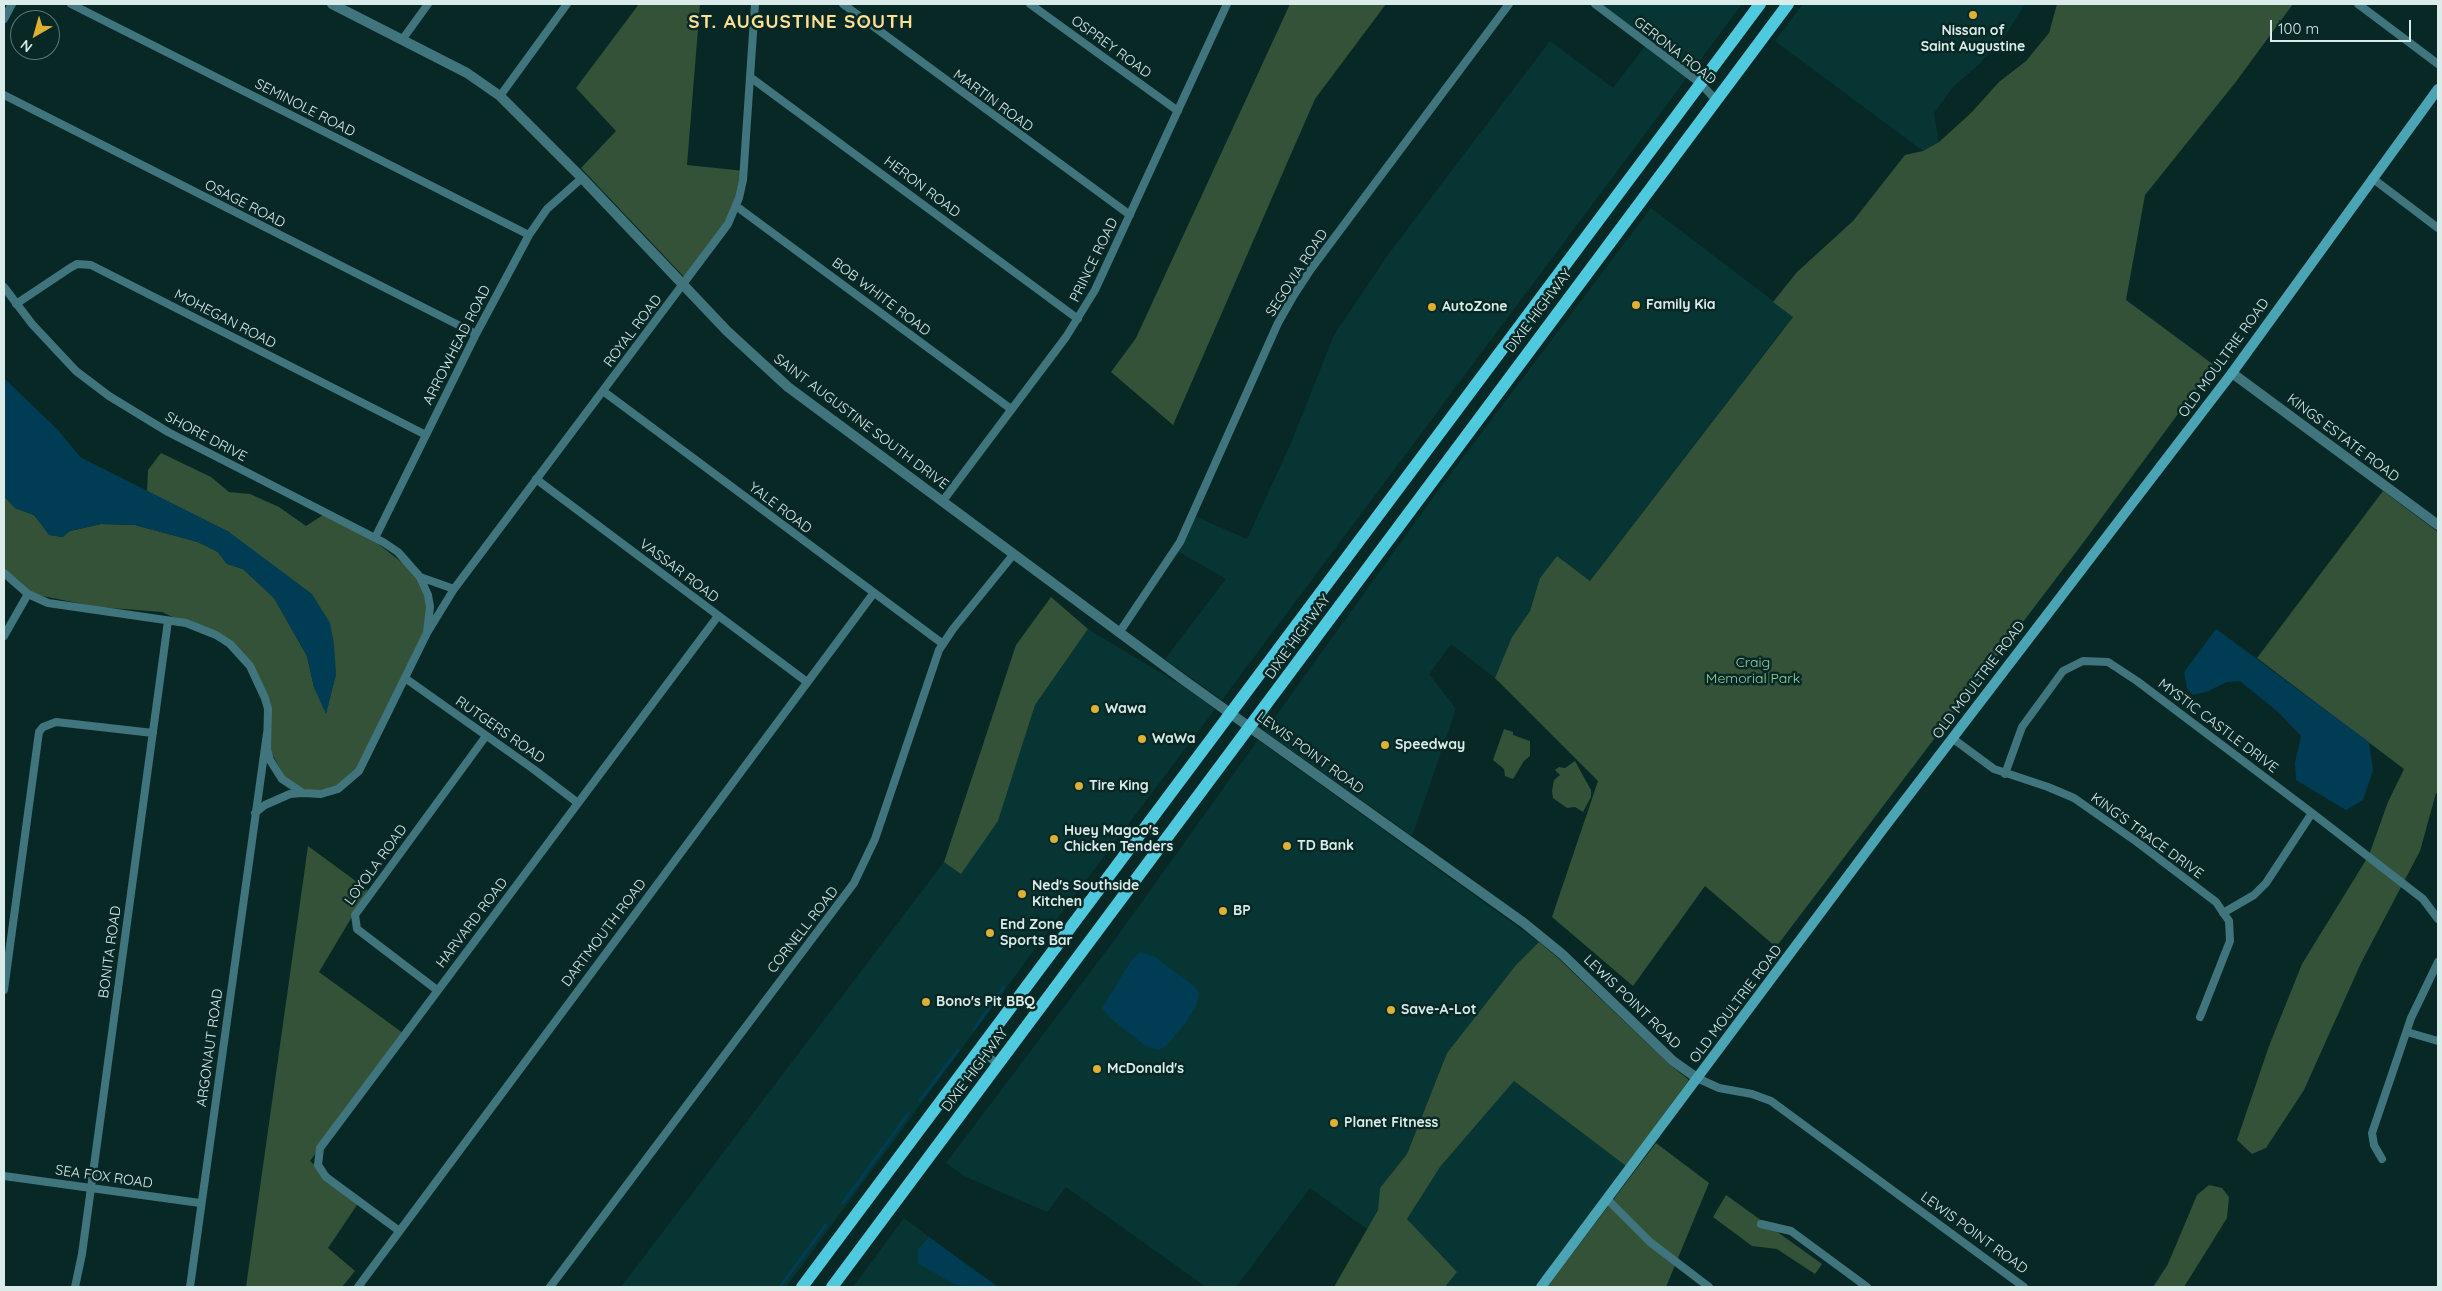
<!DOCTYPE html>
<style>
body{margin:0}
#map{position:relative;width:2442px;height:1291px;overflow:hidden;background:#082826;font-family:Quicksand,sans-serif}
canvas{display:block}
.frame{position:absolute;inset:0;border:5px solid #daecea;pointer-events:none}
.north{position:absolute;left:10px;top:10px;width:50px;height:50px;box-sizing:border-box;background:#082826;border:1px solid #5c7674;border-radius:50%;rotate:218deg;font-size:14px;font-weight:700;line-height:20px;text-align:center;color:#daecea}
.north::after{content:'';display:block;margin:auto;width:18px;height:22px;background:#deb133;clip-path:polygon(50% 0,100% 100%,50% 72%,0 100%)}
.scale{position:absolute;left:2270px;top:20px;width:141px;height:22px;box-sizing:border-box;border:2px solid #daecea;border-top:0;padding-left:6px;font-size:15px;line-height:18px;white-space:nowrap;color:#daecea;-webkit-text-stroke:4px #082826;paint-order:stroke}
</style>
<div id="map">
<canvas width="2442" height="1291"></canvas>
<div class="frame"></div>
<div class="north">N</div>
<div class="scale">100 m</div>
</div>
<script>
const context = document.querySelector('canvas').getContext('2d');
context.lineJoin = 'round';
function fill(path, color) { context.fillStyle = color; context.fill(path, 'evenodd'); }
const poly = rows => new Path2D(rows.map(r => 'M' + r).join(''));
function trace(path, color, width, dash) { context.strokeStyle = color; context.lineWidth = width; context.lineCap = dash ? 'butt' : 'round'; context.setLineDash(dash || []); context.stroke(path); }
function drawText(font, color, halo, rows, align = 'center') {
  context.font = font + ' Quicksand,sans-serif'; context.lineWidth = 5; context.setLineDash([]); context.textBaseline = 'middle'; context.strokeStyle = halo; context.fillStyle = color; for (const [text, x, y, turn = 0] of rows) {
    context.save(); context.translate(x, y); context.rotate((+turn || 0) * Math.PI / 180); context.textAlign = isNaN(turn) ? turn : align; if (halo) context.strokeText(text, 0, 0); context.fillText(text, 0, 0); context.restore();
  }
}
fill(poly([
 [1596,4,1742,4,1222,700,1165,659,1226,579,1174,549,1192,515,1247,539,1291,443,1334,335,1390,252,1550,41,1613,88,1647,43],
 [1803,4,2025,4,2003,39,1977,66,1953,87,1934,113,1939,142,1923,151,1775,41],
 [1651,208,1793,316,1590,581,1557,556,1540,578,1530,611,1512,637,1495,678,1451,644,1429,674,1456,709,1412,836,1265,731,1440,488],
 [1088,629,1181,685,1215,709,1060,915,786,1287,621,1287,944,862,961,873,998,821,1035,705],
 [1258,740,1539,942,1516,965,1447,1053,1407,1154,1380,1188,1378,1210,1367,1229,1310,1188,1236,1287,1206,1287,1066,1187,1047,1212,964,1176,946,1163,1116,938],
 [1514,1081,1626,1166,1535,1287,1445,1287,1457,1272,1407,1219,1440,1167],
 [904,1218,929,1237,918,1249,954,1284,966,1287,853,1287]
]), '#073533');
fill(poly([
 [639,4,700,4,687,165,745,171,738,208,687,280,581,168,616,131,576,88],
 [1290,4,1386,4,1315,99,1173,425,1111,372,1136,338],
 [2057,4,2293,4,2235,83,2145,195,2126,300,2214,365,2083,543,1776,947,1705,886,1633,986,1552,917,1598,781,1495,678,1512,637,1530,611,1540,578,1557,556,1590,581,1793,317,1773,302,1797,272,1853,221,1905,155,1923,151,1939,142,1971,113,1999,82,2026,61,2049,33],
 [161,453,211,477,229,492,250,494,279,507,306,526,326,513,358,528,418,575,431,618,351,781,324,793,302,789,285,777,271,752,270,720,238,648,162,612,98,607,32,594,4,572,4,496,15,508,34,515,50,535,62,537,70,531,101,524,135,525,198,542,218,552,227,564,243,569,274,598,307,656,314,687,326,713,336,674,229,532,147,491,148,470],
 [2383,491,2438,532,2438,794,2436,793,2420,851,2361,963,2304,1090,2266,1148,2252,1154,2237,1140,2269,1046,2302,964,2369,855,2388,802,2404,769,2257,658],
 [1051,597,1088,629,1035,705,998,821,961,874,944,862,1016,645],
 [1504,729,1513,732,1513,735,1530,741,1530,756,1524,761,1513,779,1505,776,1504,769,1493,760],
 [1575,761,1591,790,1591,797,1583,812,1575,807,1567,808,1553,798,1552,791,1554,780,1560,775,1555,770,1559,767,1565,768],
 [308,846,368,890,319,972,403,1033,310,1161,359,1202,328,1248,355,1271,342,1287,246,1287],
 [1539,942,1558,958,1670,1065,1689,1080,1626,1166,1514,1081,1440,1167,1407,1219,1457,1272,1445,1287,1334,1287,1378,1210,1380,1188,1407,1154,1447,1053,1516,965],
 [1656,1143,1709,1183,1666,1287,1547,1287],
 [2209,1185,2222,1188,2229,1197,2227,1218,2184,1287,2153,1287,2168,1264,2197,1195],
 [1726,1195,1822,1264,1815,1274,1777,1249,1752,1246,1713,1217]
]), '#335238');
fill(poly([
 [4,378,58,430,80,457,229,532,312,594,330,623,334,644,336,674,326,714,314,687,307,656,274,598,243,569,227,564,218,552,198,542,135,525,101,524,70,531,63,537,49,535,34,515,15,508,4,496],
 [2216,629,2369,742,2373,770,2363,800,2346,810,2296,780,2295,763,2301,736,2278,712,2240,681,2227,682,2206,692,2193,695,2187,688,2184,672],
 [1141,952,1155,957,1195,987,1199,993,1197,1004,1187,1021,1167,1045,1159,1050,1146,1046,1110,1018,1102,1008,1133,958],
 [929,1237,998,1287,966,1287,954,1284,918,1263,918,1249]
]), '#003d55');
trace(poly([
 [974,1029,1004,987],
 [920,1100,958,1050],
 [843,1203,909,1113],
 [780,1287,826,1225]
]), '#003d55', 3);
trace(poly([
 [71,4,529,235],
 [843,4,1130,215],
 [1030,4,1178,111],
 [1595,4,1700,83,1716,100],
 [2358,4,2438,64],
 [4,19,12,4],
 [402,40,428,4],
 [750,77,1078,319],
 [4,95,476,334],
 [500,96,567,4],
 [2372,178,2438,228],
 [736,206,1011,409],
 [4,287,32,324,76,371,109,396,168,432,383,542,398,552,420,577,454,589],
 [16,304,70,268,77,264,91,265,426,435],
 [603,391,943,644],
 [536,479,807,682],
 [942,502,1066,337,1095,290,1227,4],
 [375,538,476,334,529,235,547,209,582,178],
 [4,573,28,594,48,603,186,623,216,635,230,644,250,666,265,698,268,709,267,750,270,760,282,779,303,793],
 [427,633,454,589,728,224,739,198,743,180,755,4],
 [1119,633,1180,542,1278,323,1294,295,1311,269,1509,4],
 [4,636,28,594],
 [405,678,532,768,578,803],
 [1952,738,1994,769,2048,787,2074,798,2137,842,2216,902,2229,921,2230,941,2200,1017],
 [2005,774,2022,727,2063,671,2083,661,2108,662,2137,681,2312,813,2423,899,2438,919],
 [255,813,265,805,290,794,303,793,321,794,338,789,359,771,427,633,430,607,428,595,420,577],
 [2223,913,2254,895,2266,883,2312,813],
 [4,990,39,732,43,727,56,722,153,733],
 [437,990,357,929,355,915,486,736],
 [2407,1032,2438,1041],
 [979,1050,998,1064],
 [1697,1078,1719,1088,1752,1094,1771,1101,2024,1287],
 [2382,1159,2374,1145,2372,1133,2411,1018,2438,962],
 [4,1176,200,1203],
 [1607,1199,1650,1242,1709,1287],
 [1761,1224,1791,1231,1867,1287],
 [398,1230,326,1177,318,1165,320,1148,718,616],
 [75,1287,82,1254,168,621],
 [190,1287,267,733],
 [358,1287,873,594],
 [550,1287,854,883,875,839,939,650,953,629,1013,555]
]), '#40757e', 8);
trace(poly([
 [332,4,467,73,500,96,582,178,727,331,788,387,1185,681,1524,923,1562,954,1673,1061,1697,1078],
 [2232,373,2438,525]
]), '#40757e', 10);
trace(poly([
 [1541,1287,1883,829,2232,373,2438,89]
]), '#4aa4b4', 10);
trace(poly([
 [802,1287,1760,4],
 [832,1287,1788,4]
]), '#4fc9dd', 12);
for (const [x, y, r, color] of [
 [1973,15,5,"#deb133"],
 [1636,305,5,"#deb133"],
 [1432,307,5,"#deb133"],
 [1095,709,5,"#deb133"],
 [1142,739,5,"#deb133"],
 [1385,745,5,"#deb133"],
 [1079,786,5,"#deb133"],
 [1054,839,5,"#deb133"],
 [1287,846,5,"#deb133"],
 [1022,894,5,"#deb133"],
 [1223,911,5,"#deb133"],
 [990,933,5,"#deb133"],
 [926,1002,5,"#deb133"],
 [1391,1010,5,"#deb133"],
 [1097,1069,5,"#deb133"],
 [1334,1123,5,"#deb133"]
]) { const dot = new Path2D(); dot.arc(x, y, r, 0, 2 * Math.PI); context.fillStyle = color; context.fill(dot); trace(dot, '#082826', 2); }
drawText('bold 14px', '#daecea', '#082826', [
 ["Nissan of",1973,31,"center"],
 ["Saint Augustine",1973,47,"center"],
 ["Family Kia",1646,305],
 ["AutoZone",1442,307],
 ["Wawa",1105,709],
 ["WaWa",1152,739],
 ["Speedway",1395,745],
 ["Tire King",1089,786],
 ["Huey Magoo's",1064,831],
 ["Chicken Tenders",1064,847],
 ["TD Bank",1297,846],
 ["Ned's Southside",1032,886],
 ["Kitchen",1032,902],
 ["BP",1233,911],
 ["End Zone",1000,925],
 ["Sports Bar",1000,941],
 ["Bono's Pit BBQ",936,1002],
 ["Save-A-Lot",1401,1010],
 ["McDonald's",1107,1069],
 ["Planet Fitness",1344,1123]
], 'left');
drawText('14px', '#daecea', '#082826', [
 ["OSPREY ROAD",1111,47,36],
 ["GERONA ROAD",1675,51,38],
 ["MARTIN ROAD",993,101,36],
 ["SEMINOLE ROAD",305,108,27],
 ["HERON ROAD",922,187,37],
 ["OSAGE ROAD",245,204,27],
 ["PRINCE ROAD",1094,260,-64],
 ["SEGOVIA ROAD",1297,273,-57],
 ["BOB WHITE ROAD",881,297,37],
 ["DIXIE HIGHWAY",1539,311,-53],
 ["MOHEGAN ROAD",225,319,27],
 ["ROYAL ROAD",633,331,-53],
 ["ARROWHEAD ROAD",457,345,-63],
 ["OLD MOULTRIE ROAD",2224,358,-54],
 ["SAINT AUGUSTINE SOUTH DRIVE",861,422,37],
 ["SHORE DRIVE",206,437,28],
 ["KINGS ESTATE ROAD",2343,438,37],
 ["YALE ROAD",780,508,37],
 ["VASSAR ROAD",679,571,37],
 ["DIXIE HIGHWAY",1298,637,-54],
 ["OLD MOULTRIE ROAD",1979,680,-53],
 ["MYSTIC CASTLE DRIVE",2218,726,37],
 ["RUTGERS ROAD",500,730,35],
 ["LEWIS POINT ROAD",1310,753,36],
 ["KING'S TRACE DRIVE",2147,836,36],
 ["LOYOLA ROAD",376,865,-54],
 ["HARVARD ROAD",472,923,-53],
 ["CORNELL ROAD",803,930,-52],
 ["DARTMOUTH ROAD",604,933,-53],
 ["BONITA ROAD",110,952,-82],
 ["LEWIS POINT ROAD",1632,1002,44],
 ["OLD MOULTRIE ROAD",1736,1004,-53],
 ["ARGONAUT ROAD",210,1048,-82],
 ["DIXIE HIGHWAY",975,1070,-53],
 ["SEA FOX ROAD",104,1177,8],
 ["LEWIS POINT ROAD",1974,1233,36]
]);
drawText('14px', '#93d49e', '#082826', [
 ["Craig",1753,663],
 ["Memorial Park",1753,679]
]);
context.letterSpacing = '1px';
drawText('bold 19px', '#ffdf94', '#082826', [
 ["ST. AUGUSTINE SOUTH",801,22]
]);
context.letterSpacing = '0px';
</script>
